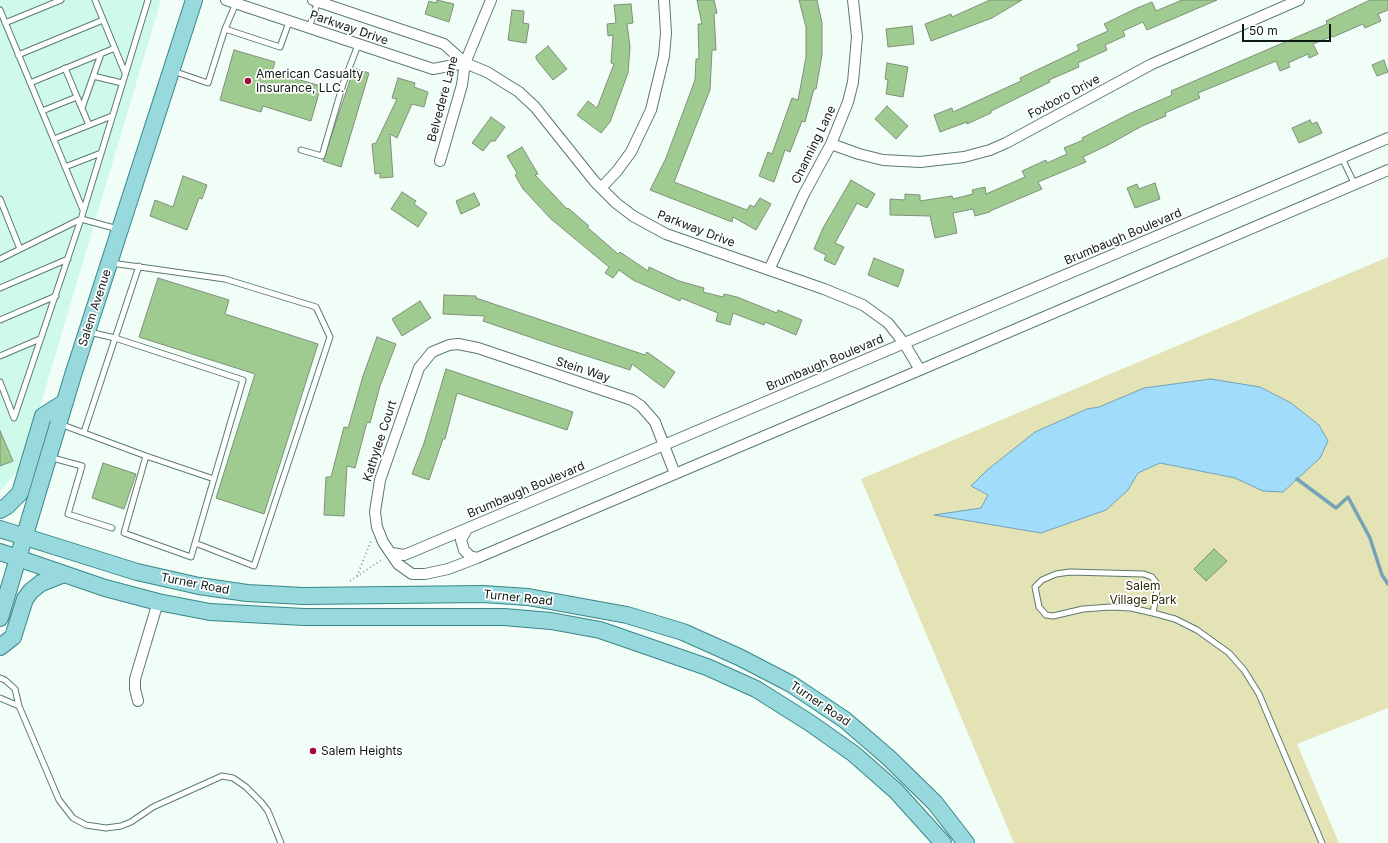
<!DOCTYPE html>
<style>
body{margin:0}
#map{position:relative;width:1388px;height:843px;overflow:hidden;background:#f1fef8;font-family:Inter,sans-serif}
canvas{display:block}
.scale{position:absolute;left:1242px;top:24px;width:89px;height:18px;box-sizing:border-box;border:2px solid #0e1a16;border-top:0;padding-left:5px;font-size:12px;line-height:14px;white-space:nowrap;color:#0e1a16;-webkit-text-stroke:3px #fff;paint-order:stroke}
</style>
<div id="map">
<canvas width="1388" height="843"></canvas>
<div class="scale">50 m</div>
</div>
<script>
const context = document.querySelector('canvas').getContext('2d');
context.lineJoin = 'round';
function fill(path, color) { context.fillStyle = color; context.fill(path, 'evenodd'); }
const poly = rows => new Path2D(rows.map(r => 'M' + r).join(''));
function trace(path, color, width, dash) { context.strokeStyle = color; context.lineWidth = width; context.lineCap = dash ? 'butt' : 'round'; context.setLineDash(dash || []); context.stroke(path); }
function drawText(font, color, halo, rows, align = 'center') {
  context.font = font + ' Inter,sans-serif'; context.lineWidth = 3.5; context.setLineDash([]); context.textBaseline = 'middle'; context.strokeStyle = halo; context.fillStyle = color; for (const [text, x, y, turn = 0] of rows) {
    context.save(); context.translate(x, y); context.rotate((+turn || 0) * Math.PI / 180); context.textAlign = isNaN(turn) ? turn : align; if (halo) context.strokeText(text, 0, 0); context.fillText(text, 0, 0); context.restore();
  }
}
fill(poly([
 [0,0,161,0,22,467,0,491]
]), '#cffae9');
fill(poly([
 [1388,257,1388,708,1297,744,1339,843,1014,843,861,479]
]), '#e4e3b5');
const water = poly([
 [1211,379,1260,387,1291,403,1319,425,1328,441,1320,458,1283,492,1263,491,1235,478,1160,463,1138,473,1128,490,1106,510,1041,533,934,515,981,508,988,495,971,486,986,471,1035,432,1087,409,1099,407,1144,388,1211,379]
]);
fill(water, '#a1dcfa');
trace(water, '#75a2b6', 1);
trace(poly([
 [1297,479,1336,508,1348,497,1370,538,1382,575,1388,584]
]), '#75a2b6', 3.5);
const building = poly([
 [437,0,454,4,449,22,425,14,429,1,436,3,437,0],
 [697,0,714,0,717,13,714,14,716,50,712,50,710,90,674,182,747,210,750,205,754,207,760,198,771,204,756,230,733,217,732,222,650,190,666,158,695,80,696,59,699,59,698,24,702,24,697,0],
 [799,0,817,0,822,23,822,55,816,89,814,89,805,122,802,121,790,152,785,150,774,182,759,176,768,152,772,154,792,98,798,100,806,57,806,27,799,0],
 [990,0,1022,0,992,18,931,41,925,24,951,14,952,17,990,0],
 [1182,0,1217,0,1147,30,1143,22,1123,31,1125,36,1105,45,1107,50,1078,63,1079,67,1049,80,1050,82,991,111,991,113,967,124,967,122,940,132,934,115,952,108,953,112,1021,81,1020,78,1079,50,1077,45,1108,31,1104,24,1137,8,1152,2,1156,11,1182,0],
 [1370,0,1388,0,1388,10,1378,14,1381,21,1365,28,1363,24,1333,37,1333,36,1313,44,1318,54,1309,58,1308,54,1288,63,1290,67,1280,71,1276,61,1198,93,1200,98,1165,113,1166,116,1142,126,1108,145,1083,157,1086,162,1038,182,1042,189,990,211,990,212,975,216,973,209,953,213,957,233,935,238,930,216,890,215,890,199,905,200,905,194,920,195,920,201,952,196,953,199,973,194,972,190,985,187,986,194,1025,177,1022,171,1046,160,1047,163,1067,154,1064,148,1083,140,1082,138,1131,113,1172,95,1171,91,1327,24,1326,21,1370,0],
 [631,4,633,23,627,24,630,47,628,73,610,122,601,133,577,115,588,101,597,108,614,64,611,63,613,35,608,36,607,24,616,23,614,5,631,4],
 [512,10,524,11,523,23,529,24,526,43,508,40,512,10],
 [912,26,914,44,888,47,886,29,912,26],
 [548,46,567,69,553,80,536,59,536,56,548,46],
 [234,50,275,62,272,72,321,86,311,121,263,106,261,112,220,100,234,50],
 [1384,60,1388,72,1377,76,1372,65,1384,60],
 [887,63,908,67,903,97,886,94,888,80,885,79,887,63],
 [354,68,369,73,341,167,323,161,354,68],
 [398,78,415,83,414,87,428,92,424,107,412,104,397,138,390,134,393,177,380,178,380,173,375,174,372,144,376,143,397,99,392,98,398,78],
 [887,106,908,126,896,139,875,119,887,106],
 [491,117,505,127,495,141,491,141,483,151,472,143,491,117],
 [1310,120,1312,124,1317,122,1322,133,1299,143,1292,128,1310,120],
 [522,147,538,174,535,175,567,209,568,208,589,226,587,227,618,254,620,252,648,271,649,267,679,281,704,288,703,292,723,297,724,294,737,297,777,313,778,310,802,320,796,335,765,322,764,325,733,313,730,325,716,321,718,313,681,298,680,301,633,280,619,270,613,278,605,273,609,267,551,219,523,189,515,175,517,173,507,156,522,147],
 [183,176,207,185,202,199,199,198,187,230,150,216,155,200,173,207,183,176],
 [851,180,875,194,867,208,857,203,835,243,844,247,835,265,824,260,826,255,814,249,823,228,851,180],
 [1155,183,1160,199,1135,208,1127,188,1137,184,1139,189,1155,183],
 [402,192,416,201,414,204,427,213,418,227,391,209,402,192],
 [474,193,480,205,461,214,456,201,474,193],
 [874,258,904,270,898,287,868,275,874,258],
 [158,278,229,300,225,314,318,344,264,514,216,498,255,374,139,337,158,278],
 [444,295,476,296,476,298,645,355,647,352,675,372,664,388,632,364,630,370,553,345,483,321,485,316,443,314,444,295],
 [420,301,431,318,402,336,392,319,420,301],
 [377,337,396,344,380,386,370,423,367,422,355,468,347,466,344,516,324,515,326,477,331,477,344,427,348,428,363,376,377,337],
 [446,369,573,412,567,430,457,393,445,439,443,439,429,480,412,474,424,443,446,369],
 [0,431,13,461,0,466,0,431],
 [103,463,136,474,124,509,92,498,103,463],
 [1214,549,1227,561,1206,581,1194,569,1214,549]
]);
fill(building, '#9fcb91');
trace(building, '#7f9079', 1);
const lane = poly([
 [95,0,125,73],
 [0,10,83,210],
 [5,23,61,0],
 [309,28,318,1],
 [225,29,280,47,289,22],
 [18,55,103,20],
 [65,68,77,97],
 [173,71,208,83,225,29,236,3],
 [93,76,122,83],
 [30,83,115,48],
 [82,108,101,54],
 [42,111,77,97,89,125],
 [54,139,112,116],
 [301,150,322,156,343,84,358,45],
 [1342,158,1355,185],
 [65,167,101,153],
 [0,199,20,249],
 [118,229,81,219,148,0],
 [0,259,81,219],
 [0,288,68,259],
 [0,320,56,296],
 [89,332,115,338,243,380,195,543],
 [0,356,40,339],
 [0,382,14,418,81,219],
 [60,424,146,456,124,533,191,557,195,543,254,566,330,337,316,307,225,279,111,263],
 [84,432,139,266],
 [146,456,214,479],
 [49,457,82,466,68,514,112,528],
 [1153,613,1158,585,1152,577,1144,574,1070,572,1056,574,1042,580,1035,587,1039,607,1046,615,1053,616,1083,609,1111,607,1131,608,1153,613,1175,619,1197,630,1229,653,1244,670,1259,694,1322,843],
 [0,678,5,680,15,689,19,706,59,800,73,818,86,825,106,828,121,826,131,822,153,807,222,776,233,778,246,787,261,802,268,811,281,843],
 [0,698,19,706]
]);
const street = poly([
 [226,0,433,69,465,63],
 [313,0,444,44,465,63,487,72,519,92,535,107,595,182,616,203,633,216,666,234,824,289,863,305,888,323,904,343,920,370],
 [831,144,859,154,883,160,920,162,964,157,990,150,1006,143,1152,64,1299,0],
 [440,161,462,85,465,63,491,0],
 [601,188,617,171,631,152,651,110,664,56,666,33,664,0],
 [769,270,804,194,831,144,848,102,853,82,857,37,853,0],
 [675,474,655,422,641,406,632,400,478,348,458,344,449,345,432,352,419,368,380,480,375,512,377,527,383,542,398,564,412,574,425,574,448,569,477,558,920,370,1388,170],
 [467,529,461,540,464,550,470,556,477,558],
 [392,553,404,555,414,551,1388,138],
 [138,701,135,689,135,679,158,602]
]);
const primary = poly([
 [0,510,7,506,20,493,43,416,65,402],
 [0,529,137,572,199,586,247,593,303,596,483,594,528,597,627,615,683,632,739,657,791,684,845,720,889,758,935,803,966,843],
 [0,552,105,588,158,602,210,612,304,617,504,617,551,621,600,630,707,667,756,689,810,723,854,754,896,791,943,843],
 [0,618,73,375,194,0],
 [0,647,13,637,25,599,31,591,41,583,64,574]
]);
trace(lane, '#5c7a6f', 7);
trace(street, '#5c7a6f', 12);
trace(primary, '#3a8688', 18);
trace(poly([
 [357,576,371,541],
 [350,581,383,559]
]), '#919d98', 2, [1, 3]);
trace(lane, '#fff', 5);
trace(street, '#fff', 10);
trace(primary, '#97d9dc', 16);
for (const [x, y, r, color] of [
 [248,81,4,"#a40939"],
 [313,751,4,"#a40939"]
]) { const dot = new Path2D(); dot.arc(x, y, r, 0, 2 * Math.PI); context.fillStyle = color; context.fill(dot); trace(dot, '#fff', 1.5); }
drawText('12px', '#0e1a16', '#fff', [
 ["Parkway Drive",349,28,19],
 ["Foxboro Drive",1064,97,-28],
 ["Belvedere Lane",443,99,-75],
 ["Channing Lane",814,145,-64],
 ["Parkway Drive",696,229,21],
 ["Brumbaugh Boulevard",1123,237,-23],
 ["Salem Avenue",95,308,-72],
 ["Brumbaugh Boulevard",825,363,-23],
 ["Stein Way",583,370,18],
 ["Kathylee Court",380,441,-72],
 ["Brumbaugh Boulevard",526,490,-23],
 ["Turner Road",195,584,11],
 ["Turner Road",518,598,6],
 ["Turner Road",820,704,34]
]);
drawText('12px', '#0e1a16', '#fff', [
 ["American Casualty",256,74],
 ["Insurance, LLC.",256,88],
 ["Salem Heights",321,751]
], 'left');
drawText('12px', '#2c2b0b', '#fff', [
 ["Salem",1143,586],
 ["Village Park",1143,600]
]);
</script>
